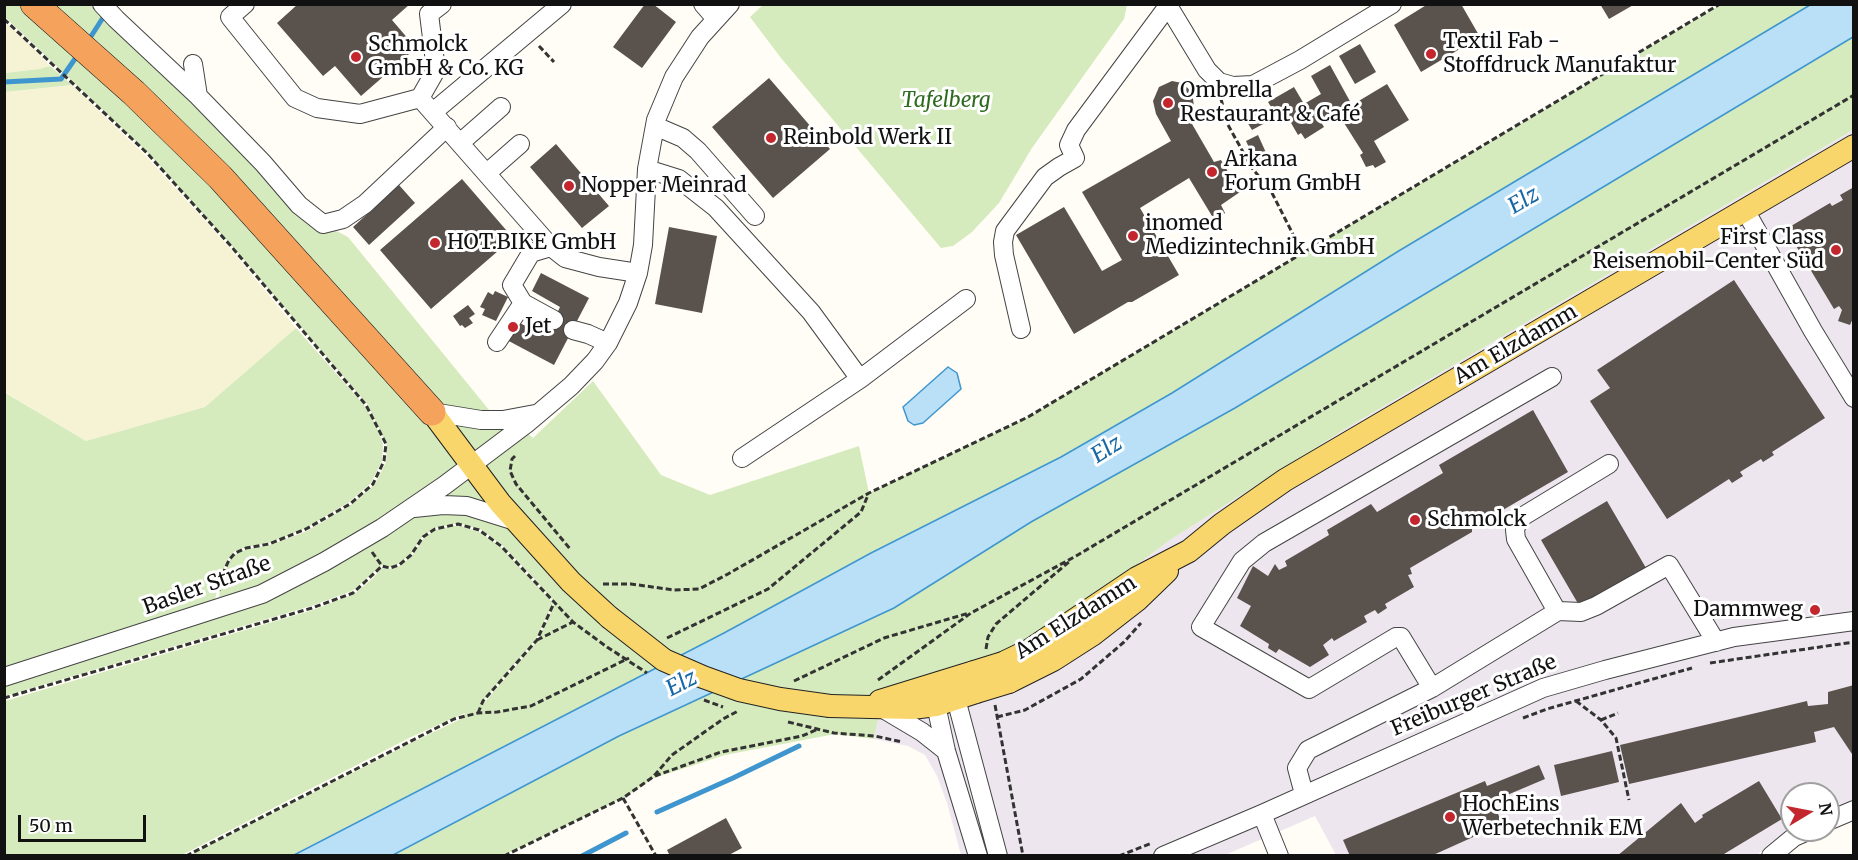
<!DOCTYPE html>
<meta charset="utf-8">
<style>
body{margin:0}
#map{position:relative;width:1858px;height:860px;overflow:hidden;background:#fffdf5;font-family:Merriweather,serif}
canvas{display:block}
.frame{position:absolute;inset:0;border:6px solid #111;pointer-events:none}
.north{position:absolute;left:1780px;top:782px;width:60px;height:60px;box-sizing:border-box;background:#fff;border:2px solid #a0a0a0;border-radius:50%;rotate:80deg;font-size:16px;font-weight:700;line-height:24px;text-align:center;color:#111}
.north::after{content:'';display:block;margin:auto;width:21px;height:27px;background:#c4262e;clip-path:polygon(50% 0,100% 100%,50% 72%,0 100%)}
.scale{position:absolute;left:18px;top:815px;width:128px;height:27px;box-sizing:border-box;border:3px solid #111;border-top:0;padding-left:8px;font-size:18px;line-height:21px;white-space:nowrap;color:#111;-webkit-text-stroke:4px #fff;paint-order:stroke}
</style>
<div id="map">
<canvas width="1858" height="860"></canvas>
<div class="frame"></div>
<div class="north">N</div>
<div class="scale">50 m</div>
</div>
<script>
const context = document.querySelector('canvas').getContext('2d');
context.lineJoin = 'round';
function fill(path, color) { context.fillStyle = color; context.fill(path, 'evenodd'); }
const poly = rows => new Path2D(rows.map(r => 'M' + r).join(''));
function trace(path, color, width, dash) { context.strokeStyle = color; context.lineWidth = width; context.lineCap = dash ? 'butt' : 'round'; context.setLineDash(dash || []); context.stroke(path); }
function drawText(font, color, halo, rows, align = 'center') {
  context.font = font + ' Merriweather,serif'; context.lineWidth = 6; context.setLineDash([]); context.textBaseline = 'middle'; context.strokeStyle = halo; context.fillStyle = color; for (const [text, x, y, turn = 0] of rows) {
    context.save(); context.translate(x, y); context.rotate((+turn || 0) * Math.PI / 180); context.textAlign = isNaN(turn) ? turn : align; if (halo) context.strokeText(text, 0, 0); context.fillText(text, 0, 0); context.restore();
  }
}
fill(poly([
 [1853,130,1853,800,1828,811,1828,794,1792,794,1792,826,1757,855,1336,855,1315,816,1225,855,961,855,947,803,937,776,925,755,908,746,874,739,885,687,921,679,1020,645,1054,626,1170,540,1350,426]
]), '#eee6ef');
fill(poly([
 [4,21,27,41,50,66,39,69,5,73],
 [72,85,145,155,229,247,296,328,205,407,86,441,5,392,5,92]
]), '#f6f3d4');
fill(poly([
 [764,4,1127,4,1127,5,1124,19,1032,148,999,203,972,232,953,246,941,248,781,58,750,17],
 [5,5,102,5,323,224,348,237,494,416,507,416,533,438,593,381,661,475,710,495,859,446,869,493,1028,417,1720,5,1810,5,1397,252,1172,393,1061,457,871,553,724,633,292,855,190,855,413,742,465,717,465,713,411,737,182,855,5,856,5,701,313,610,354,594,372,579,383,567,391,569,400,566,412,556,424,538,435,530,458,525,479,532,501,547,553,603,536,639,483,701,485,702,538,640,555,603,531,575,502,545,480,529,458,523,434,528,422,537,411,554,398,564,390,567,382,565,352,591,311,606,5,696,5,682,216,614,222,580,230,560,236,554,247,549,270,545,307,531,352,504,375,484,386,462,387,445,368,405,231,245,148,153,5,17],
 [1853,37,1853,130,1350,426,1170,540,1054,626,1020,645,921,679,885,687,874,739,835,734,725,755,654,778,623,798,504,855,393,856,619,736,894,608,1031,522,1235,408],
 [50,66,72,85,5,92,5,73,39,69],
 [296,328,364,405,375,423,383,444,382,461,371,483,349,502,304,529,269,543,246,547,235,551,228,559,219,579,214,605,5,672,4,392,86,441,205,407]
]), '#d5ebbd');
const water = poly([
 [1810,5,1853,5,1853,37,1235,408,1031,522,894,608,619,736,393,855,292,856,724,633,871,553,1061,457,1172,393,1397,252,1810,5],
 [948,367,957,373,961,389,923,423,914,425,908,421,903,407,948,367]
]);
fill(water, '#b9e0f7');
trace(water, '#3f96cf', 1.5);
trace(poly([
 [88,41,106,13],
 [4,82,61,79,79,53],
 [657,812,733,778,799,746],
 [582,856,626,833]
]), '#3f96cf', 5);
fill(poly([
 [298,4,410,4,392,20,416,48,361,96,335,66,323,76,277,23],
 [645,4,653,4,676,22,642,68,613,47],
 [1428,4,1461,4,1480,37,1421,72,1394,25],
 [1600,4,1635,4,1609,19],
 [1360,44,1376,72,1355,84,1339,56],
 [1330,65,1352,105,1387,84,1409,120,1374,141,1386,162,1375,168,1373,165,1366,167,1360,155,1363,153,1339,115,1333,114,1321,122,1324,127,1305,139,1301,133,1298,135,1287,116,1279,120,1268,102,1294,87,1304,104,1321,94,1311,76],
 [769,78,830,149,773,198,712,127],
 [1172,81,1182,83,1192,92,1194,106,1188,117,1214,162,1221,160,1240,192,1221,205,1225,213,1215,221,1189,178,1140,208,1179,275,1132,302,1128,302,1074,334,1016,235,1064,207,1102,271,1122,260,1082,192,1171,141,1156,114,1153,101,1159,87],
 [1257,109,1265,123,1252,130,1244,117],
 [1258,135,1268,157,1256,163,1246,141],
 [556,144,609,206,582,228,530,167],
 [462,179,513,238,431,309,380,250],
 [399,185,415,203,369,245,353,227],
 [1854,187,1854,316,1850,325,1838,321,1842,310,1839,306,1834,309,1786,229,1830,203,1832,206,1843,200,1840,195],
 [669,227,717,236,702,313,655,304],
 [541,273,589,298,554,365,505,339,516,321,545,336,554,320,560,307,532,291],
 [1734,280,1825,418,1772,452,1774,455,1763,462,1761,459,1740,472,1743,476,1732,483,1729,479,1667,519,1590,401,1610,388,1597,370],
 [495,291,508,297,496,321,482,315,485,309,480,307,488,292,493,295],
 [468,305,475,314,469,318,473,323,465,328,462,325,460,326,453,316],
 [1533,410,1568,472,1472,528,1472,532,1410,568,1412,574,1408,575,1414,587,1385,604,1387,608,1378,614,1375,610,1364,616,1367,622,1334,641,1332,638,1323,645,1329,655,1310,667,1279,649,1276,653,1268,648,1269,644,1240,626,1251,606,1237,598,1253,566,1268,576,1275,564,1279,570,1287,566,1285,561,1329,535,1327,530,1371,504,1377,512,1443,473,1439,465],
 [1607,501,1646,568,1580,607,1541,540],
 [1854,685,1854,757,1834,727,1814,732,1816,742,1629,784,1620,745,1807,701,1808,706,1828,704,1828,692],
 [1612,751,1619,782,1561,796,1554,765],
 [1539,765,1545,779,1493,801,1502,824,1431,856,1350,856,1343,840,1485,781,1487,786],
 [1759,781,1782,819,1724,854,1617,856,1681,803,1695,823,1703,817,1702,815],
 [726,818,742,848,727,856,670,856,667,850]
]), '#5a524d');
const minor = poly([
 [102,4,116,19,198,96,263,163,299,205,323,224,343,219,365,204,447,127],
 [245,4,230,17,295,98,317,108,360,114,420,98],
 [442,4,429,14,436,70,420,98,551,247,565,258,599,267,638,273],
 [703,4,716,19],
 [1167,4,1207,70,1219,82,1233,86,1253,85,1300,60,1392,4],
 [193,64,198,96],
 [433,112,562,4],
 [655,126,683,138,698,151,755,216],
 [460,143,501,107],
 [647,169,679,179,716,208,811,312,860,379,742,458],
 [487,173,520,144],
 [1745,210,1813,331,1854,398],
 [523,303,512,285,531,253,551,247],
 [1021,329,1004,255,1003,242,1005,231,1045,177,1059,167,1075,158,1069,145,1076,130,1168,6],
 [573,330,588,334,608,343],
 [497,342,523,303,554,320],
 [860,379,966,299],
 [432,412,481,420,503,420,535,414],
 [1609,464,1525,515,1518,521,1515,530,1516,539,1554,606,1558,611,1581,612,1596,606,1669,565,1716,642],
 [414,508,443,505,467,506,515,521],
 [4,677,262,594,324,562,382,528,445,485,526,424,571,386,595,361,608,343,628,303,638,273,643,245,647,169,656,120,674,77,700,37,730,4],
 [1432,688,1401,637,1396,637,1309,689,1201,627,1242,561,1264,543,1552,377],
 [956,699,998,856],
 [936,705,946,751,978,856],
 [880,707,922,732,946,751],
 [1304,794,1297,768,1308,750,1432,688,1558,611],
 [1262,814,1279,856],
 [1828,821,1854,810],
 [1163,856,1262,814,1543,688,1605,670,1734,637,1854,621],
 [1771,856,1794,837,1810,830]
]);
const major = poly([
 [432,412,500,503,571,582,609,617],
 [1003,663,1030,650,1137,578,1189,551,1222,524,1285,480,1854,146],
 [1009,682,1053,660,1092,635,1137,600,1167,571],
 [880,701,974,672],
 [830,706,912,708,936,705,976,692]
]);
const highway = poly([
 [34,4,134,93,220,177,432,412]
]);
trace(minor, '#444', 20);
trace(major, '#222', 24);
trace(highway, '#222', 28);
trace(poly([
 [4,19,147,153,230,245,366,405,386,444,384,461,373,484,350,504,306,529,269,544,246,548,235,553,229,560,220,580,219,591],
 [539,46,554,62],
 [1221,99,1228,125,1252,168,1271,191,1303,254],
 [515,456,512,459,510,471,516,484,571,550],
 [372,552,382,566,390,568,399,565,411,555,423,537,435,529,458,524,479,530,501,546,573,622,607,647,647,673],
 [603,584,631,584,674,590,699,589,728,574,869,493,1028,417,1720,4],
 [667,638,768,589,861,512,868,495],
 [537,640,573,622],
 [986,649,988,637,996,624,1070,561],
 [1710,663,1854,642],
 [878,680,971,613,1076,556,1854,95],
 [794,681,884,638,969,613],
 [4,698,312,608,353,593,382,566],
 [704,700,723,707],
 [1576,701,1601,720,1616,738,1629,800],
 [995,705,1023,856],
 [478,713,483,701,537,640,554,603],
 [997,717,1025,710,1081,679,1124,642,1141,623],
 [1523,718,1547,709,1692,668],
 [1601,720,1618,713],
 [788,722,834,733,875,736,902,742],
 [655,776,721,752,802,736,818,729],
 [623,798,656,856],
 [186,856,454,719,478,713,497,712,531,706,629,658],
 [504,856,623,798,653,777,672,755,723,719,738,711],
 [1119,856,1152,843]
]), '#333', 3, [6, 3]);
trace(minor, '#fff', 18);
trace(major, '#f9d66b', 22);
trace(highway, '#f5a25d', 27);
const majorBridge = poly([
 [609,617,664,660,703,677,739,690,780,699,830,706],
 [974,672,1003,663],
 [976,692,1009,682]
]);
trace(majorBridge, '#222', 24, []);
trace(majorBridge, '#f9d66b', 22);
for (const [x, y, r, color] of [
 [1431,54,6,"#c4262e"],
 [356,57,6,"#c4262e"],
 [1168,103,6,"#c4262e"],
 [771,138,6,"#c4262e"],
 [1212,172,6,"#c4262e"],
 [569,186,6,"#c4262e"],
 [1133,236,6,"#c4262e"],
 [435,243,6,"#c4262e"],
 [1836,250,6,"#c4262e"],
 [513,327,6,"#c4262e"],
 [1415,520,6,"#c4262e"],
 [1815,610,6,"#c4262e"],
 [1450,817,6,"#c4262e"]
]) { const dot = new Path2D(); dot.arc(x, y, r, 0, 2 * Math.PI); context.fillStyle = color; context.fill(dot); trace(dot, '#fff', 2); }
drawText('21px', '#111', '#fff', [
 ["Textil Fab -",1443,42],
 ["Stoffdruck Manufaktur",1443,66],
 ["Schmolck",368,45],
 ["GmbH & Co. KG",368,69],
 ["Ombrella",1180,91],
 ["Restaurant & Café",1180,115],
 ["Reinbold Werk II",783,138],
 ["Arkana",1224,160],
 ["Forum GmbH",1224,184],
 ["Nopper Meinrad",581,186],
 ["inomed",1145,224],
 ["Medizintechnik GmbH",1145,248],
 ["First Class",1824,238,"right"],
 ["Reisemobil-Center Süd",1824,262,"right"],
 ["HOT.BIKE GmbH",447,243],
 ["Jet",525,327],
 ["Schmolck",1427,520],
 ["Dammweg",1803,610,"right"],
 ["HochEins",1462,805],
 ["Werbetechnik EM",1462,829]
], 'left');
drawText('italic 21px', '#2f6b1f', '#fff', [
 ["Tafelberg",946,101]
]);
drawText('21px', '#111', '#fff', [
 ["Am Elzdamm",1516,345,-30],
 ["Basler Straße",207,586,-20],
 ["Am Elzdamm",1076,618,-32],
 ["Freiburger Straße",1474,696,-23]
]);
drawText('italic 22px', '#1768a6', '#fff', [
 ["Elz",1524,201,-30],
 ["Elz",1107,450,-32],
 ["Elz",682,684,-27]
]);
</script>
